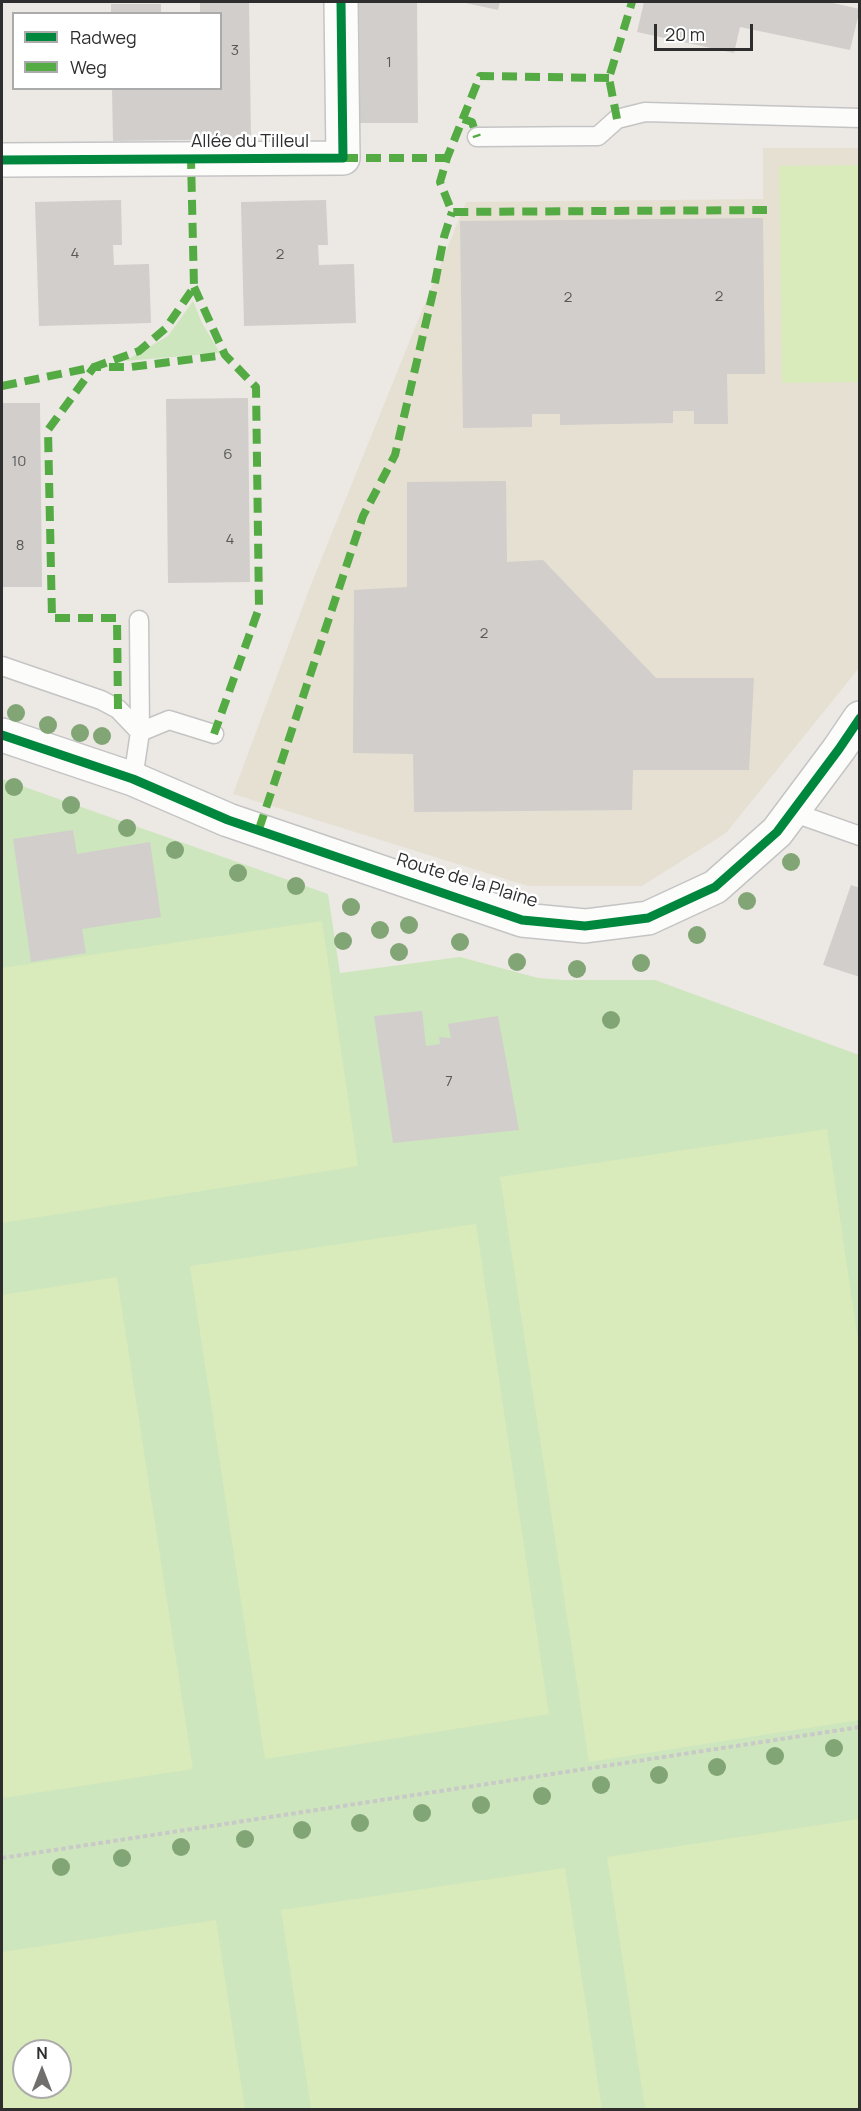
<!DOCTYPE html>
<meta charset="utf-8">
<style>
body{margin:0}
#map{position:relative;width:861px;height:2111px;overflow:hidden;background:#ece8e4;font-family:Manrope,sans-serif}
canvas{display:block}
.frame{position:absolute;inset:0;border:3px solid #2e2e2e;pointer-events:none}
.legend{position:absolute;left:12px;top:12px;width:210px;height:78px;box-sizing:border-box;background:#fff;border:2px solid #ababab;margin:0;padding:8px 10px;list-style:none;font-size:18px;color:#2e2e2e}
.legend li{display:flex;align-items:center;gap:12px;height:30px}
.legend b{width:30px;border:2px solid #ababab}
.north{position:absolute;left:12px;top:2039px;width:60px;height:60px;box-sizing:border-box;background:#fff;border:2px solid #ababab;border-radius:50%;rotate:0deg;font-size:16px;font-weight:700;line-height:24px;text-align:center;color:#2e2e2e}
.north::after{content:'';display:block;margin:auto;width:21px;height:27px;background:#706f6e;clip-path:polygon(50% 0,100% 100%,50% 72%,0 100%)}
.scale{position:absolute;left:654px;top:24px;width:99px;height:27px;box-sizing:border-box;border:3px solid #2e2e2e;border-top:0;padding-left:8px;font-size:18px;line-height:21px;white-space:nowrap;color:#2e2e2e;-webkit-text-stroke:4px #fff;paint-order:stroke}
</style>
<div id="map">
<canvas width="861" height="2111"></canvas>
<div class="frame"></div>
<ul class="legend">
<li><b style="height:8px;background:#00873e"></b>Radweg</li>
<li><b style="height:8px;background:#54ab44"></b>Weg</li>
</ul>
<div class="north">N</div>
<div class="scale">20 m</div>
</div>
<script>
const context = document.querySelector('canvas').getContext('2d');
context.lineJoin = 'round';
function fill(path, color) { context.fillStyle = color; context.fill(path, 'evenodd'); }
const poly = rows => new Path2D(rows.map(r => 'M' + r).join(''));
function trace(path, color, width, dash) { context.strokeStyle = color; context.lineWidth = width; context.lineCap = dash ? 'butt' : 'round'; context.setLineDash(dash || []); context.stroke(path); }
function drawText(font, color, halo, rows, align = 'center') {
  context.font = font + ' Manrope,sans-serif'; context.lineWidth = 5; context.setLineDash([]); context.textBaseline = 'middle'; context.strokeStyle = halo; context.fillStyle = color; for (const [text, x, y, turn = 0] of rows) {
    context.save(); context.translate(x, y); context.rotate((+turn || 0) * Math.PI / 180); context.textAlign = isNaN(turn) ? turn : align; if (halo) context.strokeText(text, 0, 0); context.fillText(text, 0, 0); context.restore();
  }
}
fill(poly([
 [763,148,859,148,859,668,726,833,642,886,528,886,233,794,310,587,466,202,763,199]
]), '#e6e0d3');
fill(poly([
 [193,301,202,323,220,353,125,361,168,336],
 [2,779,328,894,340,973,460,957,538,978,564,980,655,980,859,1055,859,2109,2,2110],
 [24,2051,60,2051,60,2087,24,2087]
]), '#cee6be');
fill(poly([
 [859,165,859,382,782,383,779,166],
 [322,921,358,1166,2,1223,2,968],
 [827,1129,859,1348,859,1720,589,1762,500,1177],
 [476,1224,549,1714,265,1759,190,1266],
 [117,1277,193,1769,2,1798,2,1295],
 [859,1819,859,2109,645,2109,607,1857],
 [565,1868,602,2109,311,2109,281,1910],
 [216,1920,245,2109,2,2109,2,1952],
 [24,2051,60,2051,60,2087,24,2087]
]), '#d9eabb');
fill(poly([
 [249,2,251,139,113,141,112,88,220,88,220,14,200,14,200,3],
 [461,2,500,2,498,10],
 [644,2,828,2,860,9,850,50,740,27,734,53,637,32],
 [359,3,417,3,418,123,360,123],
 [111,4,161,4,161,14,111,14],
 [121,200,122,245,113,245,114,265,149,264,151,323,39,326,35,202],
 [326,200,328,245,318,245,319,265,354,264,356,323,244,326,241,202],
 [763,218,765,374,727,374,728,424,694,424,694,411,673,411,673,423,560,425,560,414,532,414,532,427,463,428,460,221],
 [248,398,250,582,168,583,166,399],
 [2,403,40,403,42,587,2,587],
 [506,481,507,562,543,560,656,678,754,678,749,770,633,770,632,810,414,812,413,754,353,753,354,590,407,587,407,482],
 [73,830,77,854,150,842,161,917,82,929,86,953,31,962,13,839],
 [851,885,860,888,860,977,823,965],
 [422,1011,426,1046,440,1044,439,1037,451,1038,448,1024,498,1016,519,1130,393,1143,374,1016]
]), '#d1cecb');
const service = poly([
 [477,137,598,136,617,119,645,112,860,118],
 [139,620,140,732,169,720,214,734],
 [2,666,101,700,118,709,140,732,133,779],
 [792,812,860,836]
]);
const minor = poly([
 [2,160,343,158,341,2],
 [2,735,133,779,228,820,522,920,585,926,648,918,715,887,777,832,839,749,860,718]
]);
trace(service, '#c5c4c5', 21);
trace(minor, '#c5c4c5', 36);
trace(poly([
 [2,1858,860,1727]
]), '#c9c9c8', 4, [4.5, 3]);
trace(service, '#fcfcfb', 18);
trace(minor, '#fcfcfb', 33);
trace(poly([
 [609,78,480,76,447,158,440,182,452,212,767,210],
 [463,119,472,122,477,137],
 [617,119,609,78,632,2],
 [343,158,447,158],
 [194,287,225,355,256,387,259,608,214,734],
 [2,386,94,367,139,351,166,328,194,287,191,159],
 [118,709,117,618,52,618,48,430,94,367,131,367,225,355],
 [259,829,363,516,395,455,434,288,444,237,452,212]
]), '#54ab44', 8, [15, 8]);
trace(poly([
 [2,160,343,158,341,2],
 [2,735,133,779,228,820,522,920,585,926,648,918,715,887,777,832,839,749,860,718]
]), '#00873e', 9);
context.fillStyle = '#82a575';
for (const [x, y] of [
 [16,713],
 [48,725],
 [80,733],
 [102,736],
 [14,787],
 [71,805],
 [127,828],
 [175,850],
 [791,862],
 [238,873],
 [296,886],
 [747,901],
 [351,907],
 [409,925],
 [380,930],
 [697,935],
 [343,941],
 [460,942],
 [399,952],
 [517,962],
 [641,963],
 [577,969],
 [611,1020],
 [834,1748],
 [775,1756],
 [717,1767],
 [659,1775],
 [601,1785],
 [542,1796],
 [481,1805],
 [422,1813],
 [360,1823],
 [302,1830],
 [245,1839],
 [181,1847],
 [122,1858],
 [61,1867]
]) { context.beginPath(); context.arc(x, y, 9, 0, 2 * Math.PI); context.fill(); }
drawText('15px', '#585857', null, [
 ["3",235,51],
 ["1",389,63],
 ["4",75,254],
 ["2",280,255],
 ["2",719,297],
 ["2",568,298],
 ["6",228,455],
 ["10",19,462],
 ["4",230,540],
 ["8",20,546],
 ["2",484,634],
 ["7",449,1082]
]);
drawText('18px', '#2e2e2e', '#fff', [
 ["Allée du Tilleul",250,142],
 ["Route de la Plaine",467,881,17]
]);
</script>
